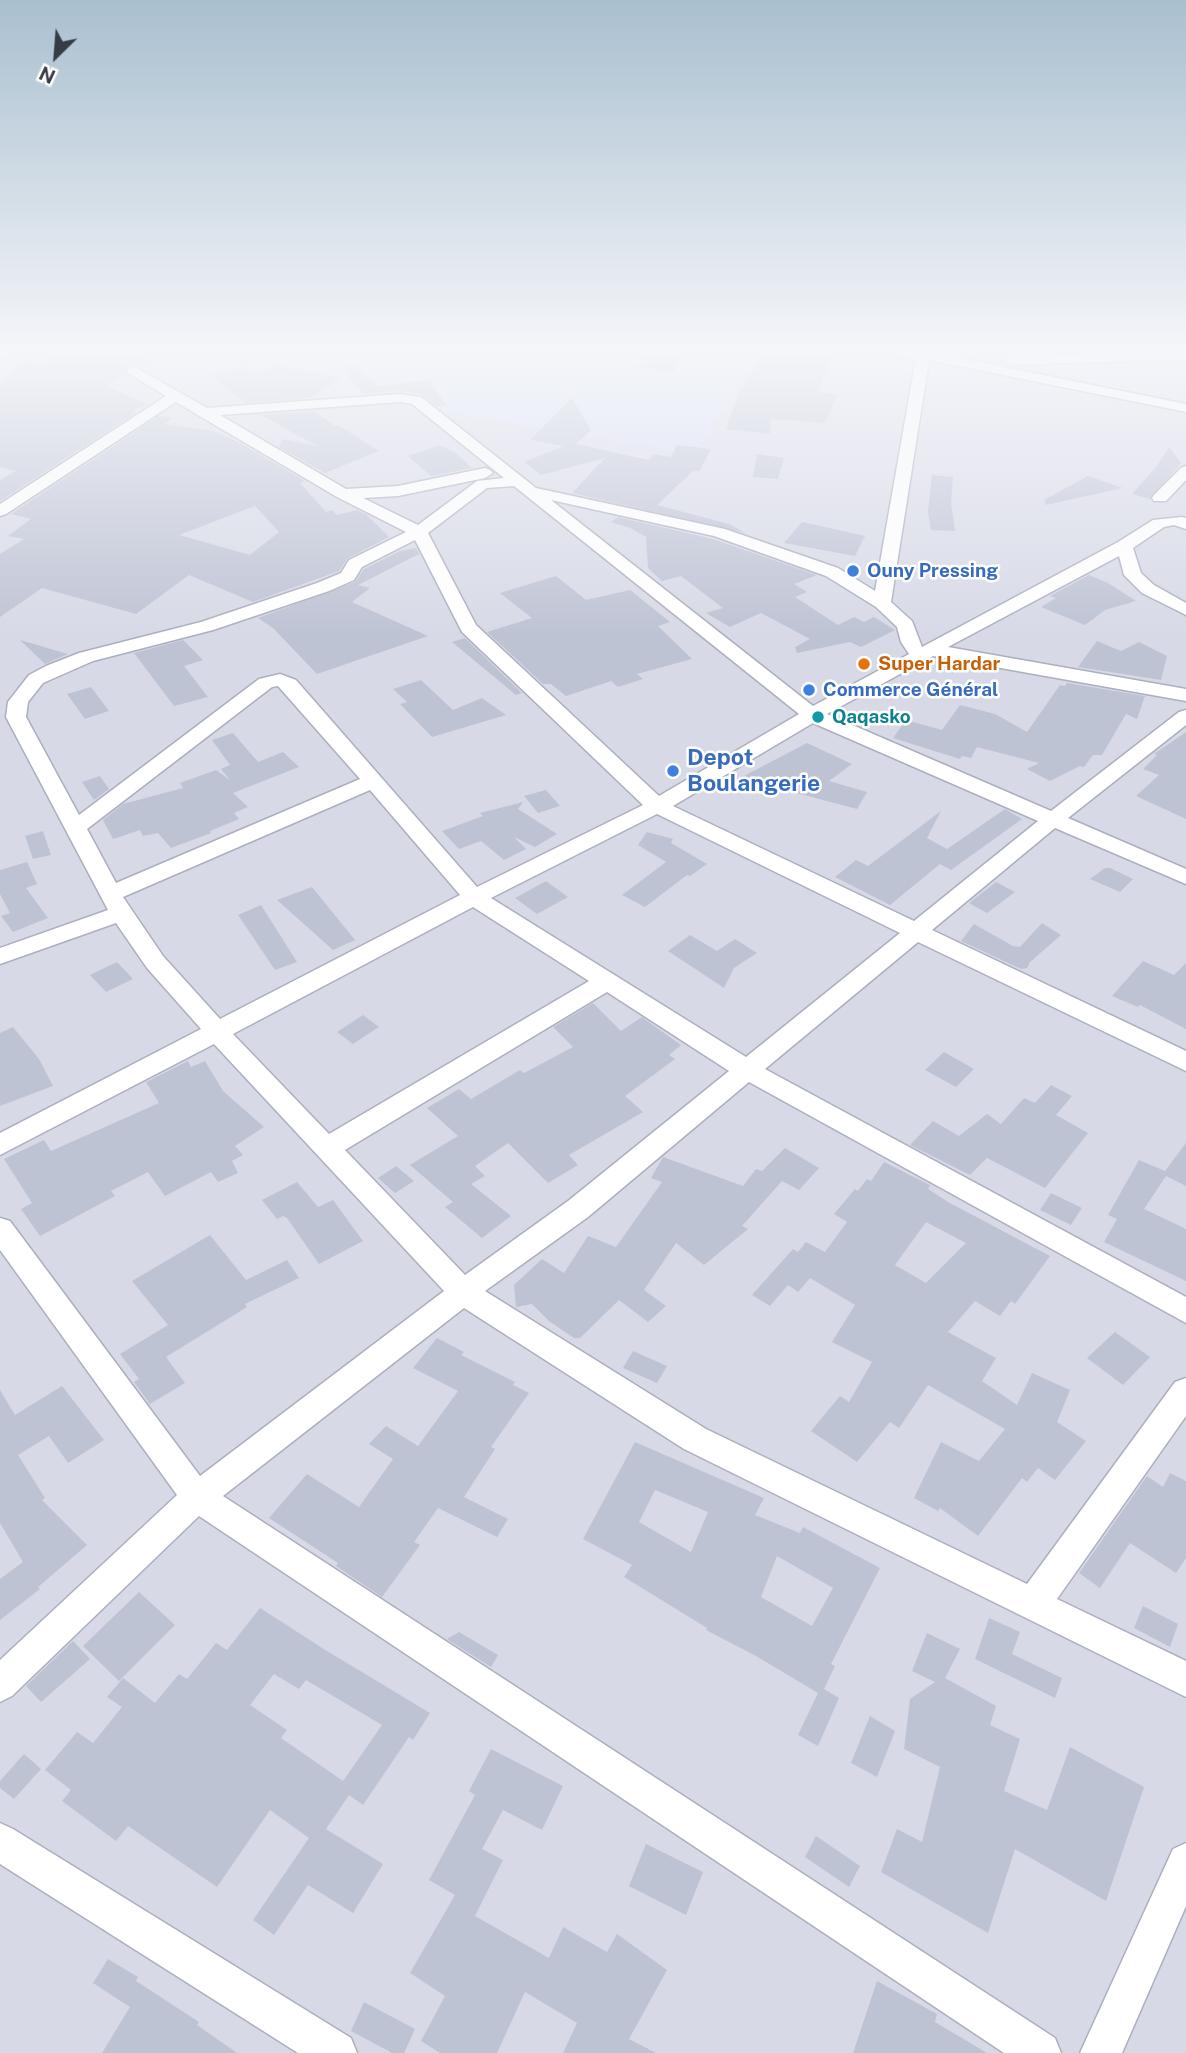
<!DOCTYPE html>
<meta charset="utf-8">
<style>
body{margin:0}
#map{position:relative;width:1186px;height:2053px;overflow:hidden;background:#e8eaf3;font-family:"Public Sans",sans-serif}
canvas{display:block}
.north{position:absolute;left:21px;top:21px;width:70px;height:70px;-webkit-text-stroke:5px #fff;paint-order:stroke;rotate:205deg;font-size:19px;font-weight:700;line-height:28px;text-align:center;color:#373b46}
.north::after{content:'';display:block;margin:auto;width:24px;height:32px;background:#373b46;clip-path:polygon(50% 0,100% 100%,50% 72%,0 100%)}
</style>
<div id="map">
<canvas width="1186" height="2053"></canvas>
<div class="north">N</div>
</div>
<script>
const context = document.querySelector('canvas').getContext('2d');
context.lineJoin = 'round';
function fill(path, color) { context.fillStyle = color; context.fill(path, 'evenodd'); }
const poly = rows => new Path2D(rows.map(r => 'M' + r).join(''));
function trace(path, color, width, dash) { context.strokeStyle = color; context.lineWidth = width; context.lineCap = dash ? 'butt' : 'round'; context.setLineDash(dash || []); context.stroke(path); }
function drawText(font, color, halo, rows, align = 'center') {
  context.font = font + ' "Public Sans",sans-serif'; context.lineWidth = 5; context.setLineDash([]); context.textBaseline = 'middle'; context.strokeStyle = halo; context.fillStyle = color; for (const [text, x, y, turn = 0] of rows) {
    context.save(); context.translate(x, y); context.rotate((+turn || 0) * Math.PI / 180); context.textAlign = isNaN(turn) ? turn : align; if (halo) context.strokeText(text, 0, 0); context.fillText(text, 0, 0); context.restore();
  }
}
fill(poly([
 [0,349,1186,349,1186,2053,0,2053]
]), '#d7d9e6');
fill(poly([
 [289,349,763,349,695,454,255,380]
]), '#d5ddf3');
fill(poly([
 [45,349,166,349,138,366,132,364,125,368,125,374,106,386,148,404,132,411,137,412,0,501,0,480,16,471,0,467,0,383,24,359,44,362],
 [648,349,687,349,674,372,637,368],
 [765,349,790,349,787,353,830,356,819,392,838,394,825,423,771,419,770,434,726,429,738,395],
 [352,364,378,386,429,380,446,405,438,407,421,394,400,391,363,394,344,372],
 [276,365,341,378,310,398,246,403,211,375,242,367,258,376],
 [572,398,591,430,576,444,649,460,654,454,671,457,677,445,711,449,700,471,693,471,657,505,729,524,745,533,572,493,605,458,541,475,524,462,564,446,530,440],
 [313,411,335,426,338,425,379,451,325,473,279,447,282,439,317,446,261,415],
 [159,416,172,418,164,424,213,431,238,442,305,481,300,483,326,512,332,510,337,515,357,510,367,515,389,537,348,558,339,571,253,602,189,575,136,614,42,588,0,617,0,554,24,539,8,536,31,519,11,514],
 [255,506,279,532,250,555,179,535],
 [440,445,457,454,472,468,431,476,408,456],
 [1169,447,1181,463,1177,468,1150,499,1132,494,1156,467],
 [757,454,784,458,778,479,753,477],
 [932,475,953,477,951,503,955,531,931,530,928,512],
 [1088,476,1123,488,1046,505,1044,500],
 [618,517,713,539,817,575,794,584,807,592,795,597,838,625,854,617,864,622,874,617,895,630,861,647,850,642,797,653,795,647,810,639,761,613,730,627,706,613,723,608,681,576,662,581,648,568,646,537,630,528,611,522],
 [802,522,865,536,855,556,784,543],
 [416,548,419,554,358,585,370,588,352,602,428,636,317,674,273,628,258,618,355,582,364,569,400,551],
 [1089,575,1108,583,1136,601,1105,610,1085,625,1041,607,1056,598,1050,596],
 [556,576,586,600,630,590,670,622,658,626,692,659,637,674,643,679,618,687,611,681,566,696,551,684,543,684,487,632,532,618,500,593],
 [465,638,522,693,516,695,452,642],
 [20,640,68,654,45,664],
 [183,640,203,660,184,666,208,697,174,706,134,653],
 [1097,641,1121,651,1139,642,1167,656,1161,680,1078,667],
 [421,680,453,710,482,698,506,715,432,737,400,704,407,702,393,689],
 [1067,683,1145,696,1137,719,1126,714,1102,755,1093,755,1084,767,1080,766,1050,781,1027,769,1039,763,977,747,971,758,962,756,960,759,893,738,906,720,942,730,960,705,995,714,1027,732,1060,685,1065,686],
 [91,687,109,711,85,719,67,694],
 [1186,732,1186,819,1136,796,1159,775,1143,769,1157,755,1154,754],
 [233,733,258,762,283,752,299,767,233,793,248,807,234,813,239,819,210,831,211,833,171,848,158,833,143,836,140,830,113,839,103,820,123,804,183,788,180,783,216,770,230,780,221,769,230,765,212,740],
 [807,743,852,764,829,781,867,792,857,809,740,778],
 [100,776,109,789,94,800,82,782],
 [546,790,560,806,538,813,524,796],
 [523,802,518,809,557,834,535,847,514,837,526,849,504,860,481,841,459,849,442,831,483,816,480,813],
 [1005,809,1022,819,951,870,940,864,890,905,835,877,856,860,868,866,941,811,927,838,947,849],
 [43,831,51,855,33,859,25,836],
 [647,832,673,839,671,843,707,864,690,876,687,875,645,907,622,895,666,862,638,845],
 [27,862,37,884,26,888,48,918,13,932,1,916,10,913,0,894,0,870],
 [1105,868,1110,868,1133,879,1120,892,1090,879],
 [546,881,568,897,537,914,515,898],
 [996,882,1015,892,987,913,969,903],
 [312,887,355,940,333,950,277,900],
 [261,905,297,962,275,970,238,915],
 [1042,923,1061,935,1030,962,1027,968,1021,969,961,941,974,924,1013,946,1020,947],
 [690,935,717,951,735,939,757,953,734,968,724,988,668,951],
 [1143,961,1174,975,1186,963,1186,1029,1140,1005,1138,1007,1112,996],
 [117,962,133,979,106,992,90,975],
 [593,1003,621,1031,642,1017,650,1023,681,1045,669,1055,675,1059,625,1096,643,1112,569,1155,578,1165,548,1183,508,1143,475,1166,485,1176,471,1184,511,1216,482,1238,445,1207,453,1202,410,1165,458,1136,427,1108,459,1089,471,1099,520,1070,524,1073,573,1047,553,1027],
 [363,1015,379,1027,353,1044,337,1032],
 [13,1027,39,1059,53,1086,0,1106,0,1033],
 [944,1052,974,1069,956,1087,925,1070],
 [188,1061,191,1067,205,1061,223,1091,264,1127,235,1146,243,1155,232,1161,238,1173,218,1182,211,1172,165,1196,148,1172,111,1191,115,1196,40,1236,21,1209,32,1203,4,1159,44,1140,51,1151,159,1103,146,1082],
 [1051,1085,1072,1096,1056,1115,1088,1133,1045,1188,987,1158,970,1175,910,1145,933,1121,959,1136,987,1114,1001,1124,1024,1098,1035,1103],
 [1186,1143,1186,1186,1166,1176,1144,1209,1186,1229,1186,1281,1104,1242,1117,1219,1108,1215,1139,1160,1165,1171],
 [785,1148,819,1168,799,1190,782,1181,742,1226,748,1229,704,1265,676,1243,644,1290,666,1306,648,1322,619,1300,580,1338,574,1338,549,1321,532,1304,516,1307,514,1285,542,1259,564,1273,588,1236,616,1247,662,1182,651,1178,663,1157,743,1186,756,1169,762,1171],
 [884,1162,930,1185,928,1189,948,1202,1050,1256,1015,1304,1011,1301,1000,1316,975,1301,948,1332,996,1358,982,1381,1017,1405,1032,1373,1070,1390,1057,1422,1086,1441,1055,1480,1038,1468,1027,1482,1022,1478,978,1536,940,1508,938,1511,914,1498,941,1442,979,1461,1005,1429,928,1385,899,1428,890,1422,857,1462,811,1431,840,1396,849,1402,872,1362,832,1342,855,1305,810,1278,798,1292,788,1285,770,1306,752,1295,793,1249,798,1252,806,1242,825,1252,847,1222,834,1214,855,1189,858,1191,867,1179,871,1181],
 [926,1222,966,1243,926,1283,895,1265],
 [396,1166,414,1181,395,1193,378,1178],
 [297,1182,318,1207,333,1200,363,1241,319,1264,287,1218,283,1216,277,1219,262,1200],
 [1051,1193,1082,1208,1071,1225,1040,1210],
 [210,1235,246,1280,287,1260,299,1278,245,1304,247,1307,166,1357,185,1383,150,1404,134,1382,139,1379,120,1354,168,1325,132,1281],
 [1115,1332,1150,1357,1123,1385,1087,1358],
 [437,1338,464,1352,461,1355,515,1382,513,1385,529,1393,491,1447,495,1449,464,1497,508,1519,497,1537,438,1508,414,1542,420,1545,382,1597,336,1566,338,1563,269,1518,307,1474,359,1507,393,1459,369,1444,386,1426,418,1446,458,1391,413,1368],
 [633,1351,667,1366,657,1383,623,1368],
 [62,1386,104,1440,68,1463,49,1436,18,1455,45,1498,42,1500,87,1545,38,1587,40,1589,0,1620,0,1579,23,1562,0,1523,0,1390,15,1415],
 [635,1442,764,1498,755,1515,800,1533,803,1527,880,1568,831,1664,835,1666,824,1689,839,1698,818,1746,798,1735,818,1693,756,1656,706,1630,707,1628,624,1577,632,1565,583,1539],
 [655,1490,708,1512,691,1552,639,1522],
 [777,1556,833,1588,812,1626,761,1597],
 [1170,1473,1186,1481,1186,1558,1176,1573,1130,1543,1100,1588,1079,1573,1147,1476,1163,1487],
 [139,1592,175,1625,119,1681,83,1646],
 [1143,1606,1178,1624,1170,1647,1134,1628],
 [260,1608,327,1651,430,1713,413,1740,409,1737,363,1805,349,1795,326,1829,383,1864,353,1913,308,1885,274,1935,253,1920,309,1838,270,1810,217,1887,128,1826,116,1841,62,1801,71,1790,45,1770,77,1732,93,1743,122,1707,107,1697,123,1678,155,1703,179,1674,187,1679,216,1643,227,1650],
 [274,1674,299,1689,306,1680,382,1725,343,1781,281,1738,287,1730,250,1705],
 [989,1618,1020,1632,1012,1654,1062,1678,1055,1698,975,1659],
 [459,1632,498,1655,491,1667,447,1639],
 [927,1633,960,1649,945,1678,996,1706,990,1725,1020,1739,1004,1791,1047,1810,1070,1747,1144,1787,1106,1901,1015,1849,988,1933,881,1872,897,1829,922,1842,940,1767,904,1749,910,1699,935,1682,912,1671],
 [73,1641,90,1659,41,1702,26,1686],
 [870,1716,895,1731,877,1777,851,1763],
 [491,1749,563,1786,542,1830,503,1810,482,1849,503,1860,475,1916,549,1958,563,1927,607,1952,617,1934,667,1970,629,2039,656,2053,563,2053,577,2023,525,1992,497,2053,440,2053,421,2041,445,1996,410,1973,455,1895,429,1880,475,1795,469,1791],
 [24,1754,41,1769,14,1799,0,1788,0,1781],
 [816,1836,860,1866,849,1887,805,1857],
 [646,1844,703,1872,686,1915,629,1886],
 [108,1959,138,1977,136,1981,199,2022,197,2025,237,2053,102,2053,130,2007,93,1983],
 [877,1981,937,2014,935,2022,987,2053,853,2053],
 [364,2002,415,2029,404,2053,392,2053,351,2031]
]), '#bec3d4');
const minor = poly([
 [0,349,26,349,24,352,0,357,0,349],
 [881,349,931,349,930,352,1186,404,1186,412,929,360,891,602,912,621,922,647,1118,542,1153,520,1182,517,1186,518,1186,529,1174,525,1164,527,1133,548,1141,573,1154,585,1186,603,1186,615,1142,593,1124,575,1119,556,948,647,1186,689,1186,701,933,656,827,714,1051,811,1179,712,1186,710,1186,725,1068,818,1186,869,1186,884,1055,828,932,930,1186,1051,1186,1071,918,942,765,1069,1186,1297,1186,1323,749,1082,588,1217,485,1291,706,1429,1027,1584,1175,1382,1186,1378,1186,1416,1057,1599,1186,1661,1186,1697,684,1449,464,1308,223,1496,1055,2038,1061,2053,1004,2053,199,1516,12,1696,0,1702,0,1660,177,1495,0,1250,0,1218,10,1221,200,1476,444,1291,214,1044,0,1155,0,1133,201,1029,147,968,116,923,0,964,0,948,108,910,6,717,8,702,29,675,46,666,79,653,201,622,317,583,341,573,349,560,406,532,337,497,176,402,6,514,0,516,0,504,166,396,128,373,126,370,133,366,207,408,400,394,421,397,536,488,725,529,838,568,875,591,916,358,883,352,881,349],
 [400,402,412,404,504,478,477,481,418,525,363,498,398,496,485,478,493,473,490,470,485,468,398,486,346,489,220,415,400,402],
 [514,486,799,714,659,796,476,625,428,533,487,488,514,486],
 [551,500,714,536,826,576,876,607,897,627,901,642,909,654,813,706,551,500],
 [415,540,462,632,643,805,477,887,296,680,280,674,259,679,79,815,26,717,28,702,43,683,93,661,213,630,329,591,354,580,362,567,415,540],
 [278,686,360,779,116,883,87,829,272,687,278,686],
 [813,723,1038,821,914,921,673,806,813,723],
 [370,790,460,895,220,1019,163,956,123,897,370,790],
 [657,814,900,933,746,1057,491,898,657,814],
 [473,907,589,981,329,1134,233,1034,473,907],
 [607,992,729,1071,568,1201,465,1275,345,1150,607,992],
 [1186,351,1186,359,1011,365,1004,361,1011,357,1186,351],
 [1186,466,1186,480,1166,501,1154,501,1152,498,1154,495,1181,468,1186,466],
 [0,1823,13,1829,351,2038,357,2053,298,2053,0,1864,0,1823],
 [1186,1843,1186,1906,1122,2053,1080,2053,1173,1849,1186,1843]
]);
trace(minor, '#abafbe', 3);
fill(minor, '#fff');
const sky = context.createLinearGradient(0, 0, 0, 636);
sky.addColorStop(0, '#a9bfcf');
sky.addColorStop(0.55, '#f5f6fa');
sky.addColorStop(1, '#f5f6fa00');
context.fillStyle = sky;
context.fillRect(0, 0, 1186, 636);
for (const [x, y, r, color] of [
 [853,571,7,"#3f7fe0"],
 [864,664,7,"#e8710a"],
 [809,690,7,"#3f7fe0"],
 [818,717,7,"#0f9aa8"],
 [673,771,7,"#3f7fe0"]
]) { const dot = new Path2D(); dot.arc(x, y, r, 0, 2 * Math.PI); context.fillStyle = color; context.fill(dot); trace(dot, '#fff', 2.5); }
drawText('bold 19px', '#366cbe', '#fff', [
 ["Ouny Pressing",867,571],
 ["Commerce Général",823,690]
], 'left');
drawText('bold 19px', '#c56008', '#fff', [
 ["Super Hardar",878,664]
], 'left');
drawText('bold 19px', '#0d838f', '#fff', [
 ["Qaqasko",832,717]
], 'left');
drawText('bold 23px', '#366cbe', '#fff', [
 ["Depot",687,758],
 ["Boulangerie",687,784]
], 'left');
</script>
